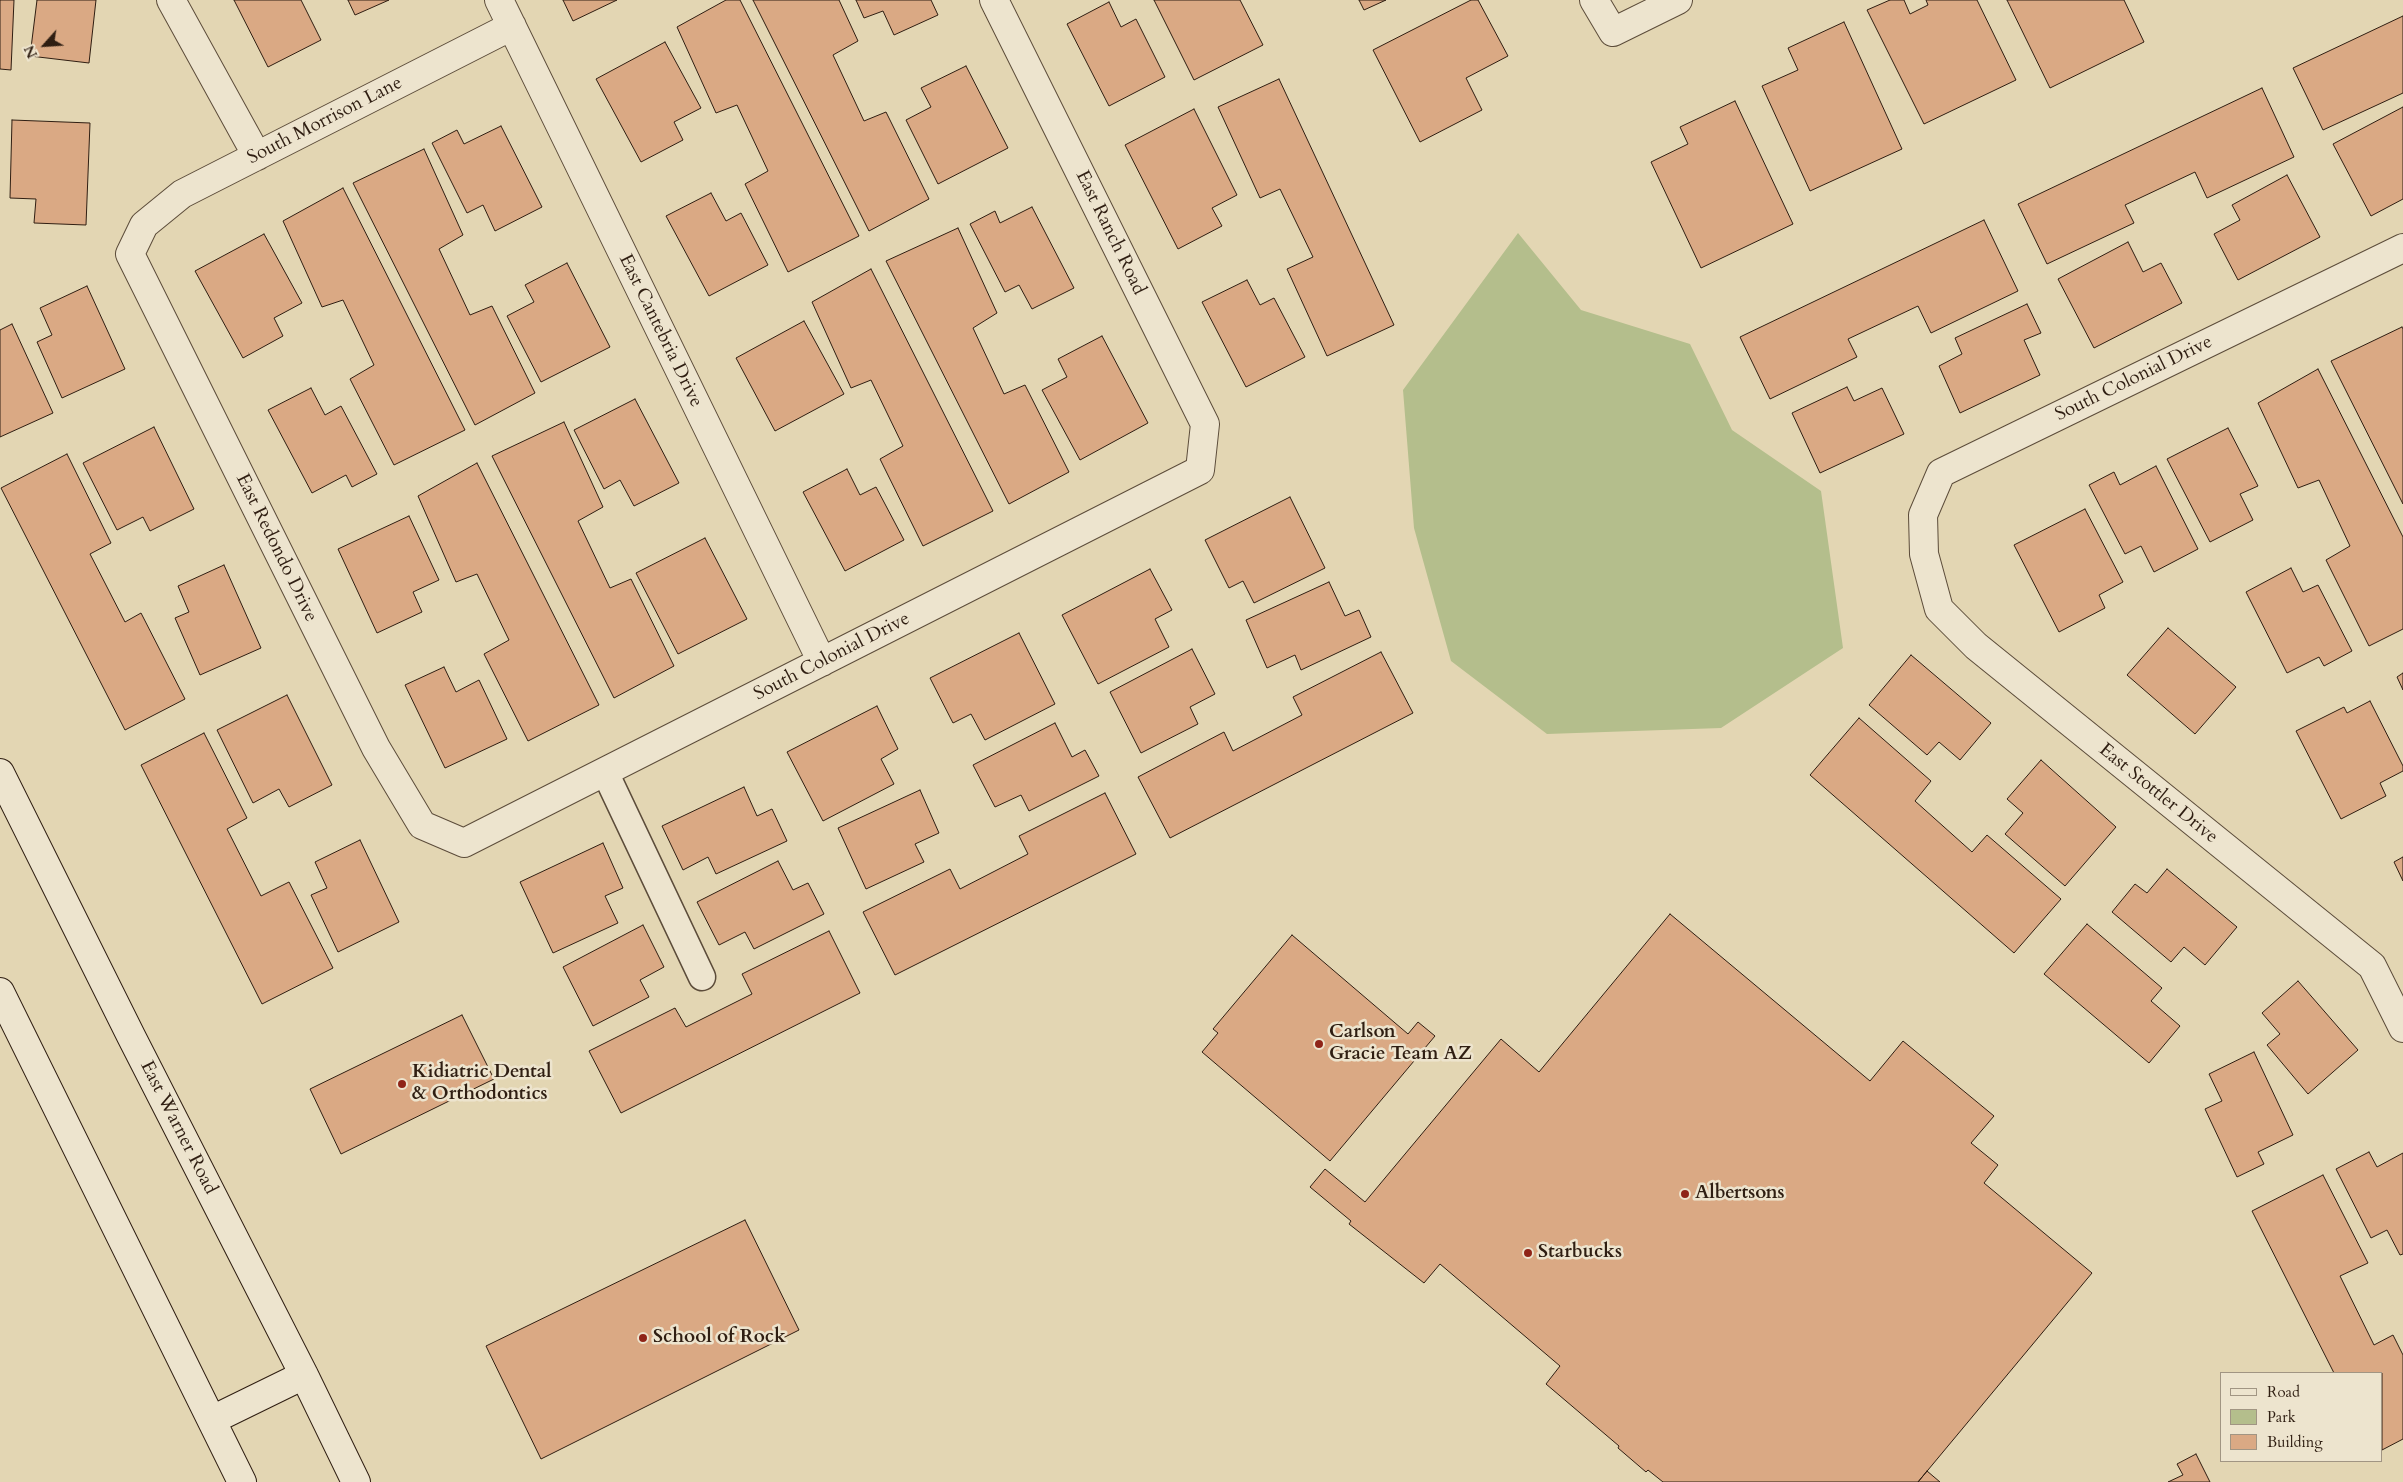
<!DOCTYPE html>
<style>
body{margin:0}
#map{position:relative;width:2403px;height:1482px;overflow:hidden;background:#e3d6b3;font-family:Cardo,serif}
canvas{display:block}
.legend{position:absolute;left:2220px;top:1372px;width:162px;height:90px;box-sizing:border-box;background:#ede4ce;border:1px solid #a19583;margin:0;padding:6px 9px;list-style:none;font-size:15px;color:#2f1e12}
.legend li{display:flex;align-items:center;gap:10px;height:25px}
.legend b{width:25px;border:1px solid #a19583}
.north{position:absolute;left:20px;top:20px;width:50px;height:50px;-webkit-text-stroke:4px #ede4ce;paint-order:stroke;rotate:244deg;font-size:14px;font-weight:700;line-height:20px;text-align:center;color:#2f1e12}
.north::after{content:'';display:block;margin:auto;width:18px;height:22px;background:#2f1e12;clip-path:polygon(50% 0,100% 100%,50% 72%,0 100%)}
</style>
<div id="map">
<canvas width="2403" height="1482"></canvas>
<ul class="legend">
<li><b style="height:6px;background:#ede4ce"></b>Road</li>
<li><b style="height:14px;background:#b4be8c"></b>Park</li>
<li><b style="height:14px;background:#daa984"></b>Building</li>
</ul>
<div class="north">N</div>
</div>
<script>
const context = document.querySelector('canvas').getContext('2d');
context.lineJoin = 'round';
function fill(path, color) { context.fillStyle = color; context.fill(path, 'evenodd'); }
const poly = rows => new Path2D(rows.map(r => 'M' + r).join(''));
function trace(path, color, width, dash) { context.strokeStyle = color; context.lineWidth = width; context.lineCap = dash ? 'butt' : 'round'; context.setLineDash(dash || []); context.stroke(path); }
function drawText(font, color, halo, rows, align = 'center') {
  context.font = font + ' Cardo,serif'; context.lineWidth = 5; context.setLineDash([]); context.textBaseline = 'middle'; context.strokeStyle = halo; context.fillStyle = color; for (const [text, x, y, turn = 0] of rows) {
    context.save(); context.translate(x, y); context.rotate((+turn || 0) * Math.PI / 180); context.textAlign = isNaN(turn) ? turn : align; if (halo) context.strokeText(text, 0, 0); context.fillText(text, 0, 0); context.restore();
  }
}
fill(poly([
 [1518,233,1581,310,1690,344,1732,430,1821,491,1843,648,1721,728,1547,734,1451,661,1414,528,1403,390]
]), '#b4be8c');
const building = poly([
 [0,0,14,0,11,70,0,69,0,0],
 [37,0,96,0,89,63,30,56,37,0],
 [234,0,301,0,321,40,268,67,234,0],
 [348,0,389,0,355,15,348,0],
 [563,0,617,0,573,21,563,0],
 [726,0,740,0,859,236,788,272,745,184,768,171,737,105,716,113,677,27,726,0],
 [753,0,839,0,858,41,833,55,864,121,886,112,929,199,869,231,753,0],
 [856,0,931,0,938,15,894,35,883,11,864,18,856,0],
 [1154,0,1240,0,1263,45,1194,80,1154,0],
 [1359,0,1386,0,1364,10,1359,0],
 [1471,0,1478,0,1508,56,1466,78,1482,110,1420,142,1373,50,1471,0],
 [1890,0,1904,0,1910,14,1928,5,1926,0,1977,0,2016,80,1924,124,1867,10,1890,0],
 [2007,0,2124,0,2144,42,2050,88,2007,0],
 [1109,2,1121,27,1136,19,1165,77,1109,106,1067,24,1109,2],
 [2403,16,2403,93,2323,130,2293,68,2403,16],
 [1844,22,1902,149,1810,191,1762,86,1798,70,1788,48,1844,22],
 [665,42,701,108,674,122,683,140,641,162,596,79,665,42],
 [966,66,1008,148,938,184,906,120,931,107,921,88,966,66],
 [1279,79,1394,325,1327,356,1287,269,1313,257,1280,189,1260,198,1218,107,1279,79],
 [2262,88,2294,157,2207,198,2195,172,2125,205,2134,223,2047,264,2018,204,2262,88],
 [1735,101,1793,224,1701,268,1651,162,1688,144,1680,127,1735,101],
 [2403,107,2403,199,2371,216,2333,144,2403,107],
 [1194,109,1237,195,1212,208,1222,226,1178,249,1125,145,1194,109],
 [12,120,90,123,86,225,34,223,36,199,10,198,12,120],
 [501,126,542,207,495,231,483,205,467,213,432,143,457,130,464,144,501,126],
 [424,149,463,235,439,249,470,315,492,306,535,393,475,425,353,183,424,149],
 [2287,175,2320,237,2238,280,2214,234,2240,220,2232,205,2287,175],
 [343,188,465,430,394,465,350,379,374,365,343,300,322,307,283,221,343,188],
 [711,193,726,221,741,213,768,265,709,296,666,216,711,193],
 [1032,207,1074,288,1032,309,1019,285,1005,292,970,224,995,211,1000,223,1032,207],
 [1984,220,2018,291,1931,333,1918,306,1848,339,1857,357,1770,399,1740,337,1984,220],
 [958,228,997,313,973,328,1004,394,1025,385,1069,472,1009,504,886,261,958,228],
 [264,234,302,303,274,318,283,336,243,358,195,271,264,234],
 [2128,242,2143,272,2161,263,2182,303,2094,348,2058,279,2128,242],
 [567,263,610,347,541,382,507,316,534,302,525,285,567,263],
 [871,269,993,511,923,546,880,459,903,446,871,380,851,388,812,302,871,269],
 [1247,280,1260,305,1274,298,1305,357,1246,387,1202,302,1247,280],
 [87,286,125,369,62,398,37,342,52,335,40,308,87,286],
 [2027,304,2041,333,2024,340,2040,375,1960,413,1939,366,1962,354,1955,338,2027,304],
 [804,321,844,394,775,431,736,358,804,321],
 [12,324,53,413,0,437,0,330,12,324],
 [2402,327,2403,329,2403,504,2331,361,2402,327],
 [1102,336,1148,423,1080,460,1042,390,1067,377,1058,359,1102,336],
 [2318,369,2403,537,2403,629,2369,646,2326,560,2350,546,2319,480,2298,488,2258,403,2318,369],
 [1847,387,1854,401,1882,388,1904,434,1820,473,1792,413,1847,387],
 [311,388,325,415,341,406,377,474,352,487,346,475,312,493,268,410,311,388],
 [635,399,679,483,634,506,620,480,604,489,574,430,635,399],
 [564,422,603,507,578,521,610,588,631,579,674,666,614,698,492,456,564,422],
 [154,427,194,509,150,531,143,517,117,530,83,463,154,427],
 [2228,428,2258,486,2240,494,2253,520,2210,542,2167,459,2228,428],
 [67,454,111,543,90,554,125,622,141,613,185,699,125,730,1,488,67,454],
 [477,463,599,705,528,741,484,654,509,640,477,574,456,582,418,496,477,463],
 [2156,466,2198,549,2154,572,2141,546,2125,554,2089,485,2114,472,2120,485,2156,466],
 [847,469,860,495,876,487,904,540,845,571,803,492,847,469],
 [1290,497,1325,568,1254,603,1243,581,1229,588,1205,540,1290,497],
 [2085,509,2123,582,2099,595,2105,608,2059,632,2014,545,2085,509],
 [409,516,439,580,413,592,422,612,377,633,338,549,409,516],
 [705,538,747,619,678,654,636,573,705,538],
 [224,565,261,648,200,675,175,618,189,612,178,586,224,565],
 [2291,568,2303,592,2318,585,2352,651,2324,666,2319,657,2287,673,2246,592,2291,568],
 [1150,569,1172,610,1155,619,1169,647,1098,684,1062,615,1150,569],
 [1329,582,1345,616,1359,610,1371,637,1301,670,1295,655,1267,668,1246,620,1329,582],
 [2168,628,2236,687,2195,734,2127,675,2168,628],
 [1019,633,1055,704,985,740,971,714,953,723,930,678,1019,633],
 [1192,649,1215,694,1190,707,1198,724,1141,753,1110,692,1192,649],
 [1381,652,1413,713,1170,838,1138,777,1224,732,1233,751,1302,715,1293,697,1381,652],
 [1911,655,1991,723,1960,760,1939,742,1927,755,1869,705,1911,655],
 [444,667,456,692,479,680,507,739,445,768,405,685,444,667],
 [2403,673,2403,690,2397,677,2403,673],
 [287,695,332,785,289,807,279,789,253,803,217,730,287,695],
 [2370,701,2403,766,2403,771,2380,783,2386,796,2341,819,2296,731,2344,707,2347,713,2370,701],
 [877,706,898,749,881,759,894,784,823,821,787,752,877,706],
 [1859,718,1931,781,1915,801,1972,852,1987,835,2061,899,2014,953,1810,775,1859,718],
 [1055,723,1072,757,1085,750,1099,776,1029,811,1021,795,995,807,973,765,1055,723],
 [204,733,247,818,227,829,261,896,289,882,333,968,262,1004,141,765,204,733],
 [2041,760,2116,827,2065,886,2005,834,2023,813,2007,799,2041,760],
 [744,787,757,816,772,809,787,841,716,874,708,857,683,870,662,826,744,787],
 [920,790,939,833,915,844,924,862,866,889,838,828,920,790],
 [1105,793,1136,854,895,975,863,912,950,869,960,889,1028,854,1019,836,1105,793],
 [360,840,399,922,338,952,311,895,327,888,315,862,360,840],
 [603,843,623,888,605,896,618,923,553,953,520,882,603,843],
 [2403,857,2403,881,2394,862,2403,857],
 [778,861,793,890,808,883,824,914,754,949,745,932,719,945,697,902,778,861],
 [2167,869,2237,927,2205,965,2184,947,2171,962,2112,912,2135,884,2147,893,2167,869],
 [1670,914,1870,1081,1903,1041,1994,1116,1971,1143,1998,1165,1984,1183,2092,1273,1918,1482,1663,1482,1648,1470,1646,1472,1618,1448,1619,1446,1546,1384,1560,1366,1440,1264,1424,1283,1349,1224,1351,1221,1310,1187,1325,1169,1365,1202,1501,1039,1539,1072,1670,914],
 [2087,924,2162,988,2151,1001,2180,1026,2149,1063,2044,974,2087,924],
 [643,925,664,967,640,980,649,997,593,1026,563,967,643,925],
 [829,931,860,993,621,1113,589,1051,675,1008,686,1027,752,994,742,974,829,931],
 [1292,935,1408,1034,1418,1022,1435,1036,1330,1161,1202,1052,1218,1033,1213,1029,1292,935],
 [2298,981,2358,1050,2308,1094,2267,1045,2280,1034,2262,1013,2298,981],
 [462,1015,494,1079,341,1154,310,1089,462,1015],
 [2254,1052,2293,1135,2258,1152,2264,1164,2237,1177,2205,1109,2222,1101,2209,1074,2254,1052],
 [2369,1152,2377,1167,2403,1153,2403,1254,2400,1255,2387,1230,2371,1238,2336,1169,2369,1152],
 [2323,1175,2368,1263,2340,1276,2374,1345,2393,1335,2403,1355,2403,1439,2382,1450,2382,1373,2334,1373,2252,1211,2323,1175],
 [745,1220,799,1330,541,1459,486,1346,745,1220],
 [2196,1454,2210,1482,2168,1482,2183,1475,2177,1464,2196,1454],
 [1927,1471,1940,1482,1918,1482,1927,1471]
]);
fill(building, '#daa984');
trace(building, '#2f1e12', 1);
const service = poly([
 [605,772,702,977]
]);
const minor = poly([
 [171,0,257,156],
 [499,0,822,662],
 [1594,0,1613,32,1678,0],
 [512,26,182,194,144,225,130,254,376,748,422,825,464,843,1200,470,1205,424,994,0],
 [2403,248,1941,473,1923,515,1924,554,1939,609,1976,646,2372,966,2403,1028]
]);
const secondary = poly([
 [0,773,131,1036,304,1375,356,1482],
 [0,992,242,1482],
 [212,1420,304,1375]
]);
trace(service, '#5c4c3a', 29);
trace(minor, '#5c4c3a', 30);
trace(secondary, '#2f1e12', 30);
trace(service, '#ede4ce', 26);
trace(minor, '#ede4ce', 28);
trace(secondary, '#ede4ce', 28);
for (const [x, y, r, color] of [
 [1319,1044,5,"#8f2418"],
 [402,1084,5,"#8f2418"],
 [1685,1194,5,"#8f2418"],
 [1528,1253,5,"#8f2418"],
 [643,1338,5,"#8f2418"]
]) { const dot = new Path2D(); dot.arc(x, y, r, 0, 2 * Math.PI); context.fillStyle = color; context.fill(dot); trace(dot, '#ede4ce', 2); }
drawText('19px', '#2f1e12', '#ede4ce', [
 ["South Morrison Lane",325,121,-27],
 ["East Ranch Road",1110,233,64],
 ["East Cantebria Drive",660,331,64],
 ["South Colonial Drive",2134,379,-26],
 ["East Redondo Drive",276,548,64],
 ["South Colonial Drive",832,657,-27],
 ["East Stottler Drive",2158,794,39],
 ["East Warner Road",178,1128,63]
]);
drawText('bold 19px', '#2f1e12', '#ede4ce', [
 ["Carlson",1329,1033],
 ["Gracie Team AZ",1329,1055],
 ["Kidiatric Dental",412,1073],
 ["& Orthodontics",412,1095],
 ["Albertsons",1695,1194],
 ["Starbucks",1538,1253],
 ["School of Rock",653,1338]
], 'left');
</script>
